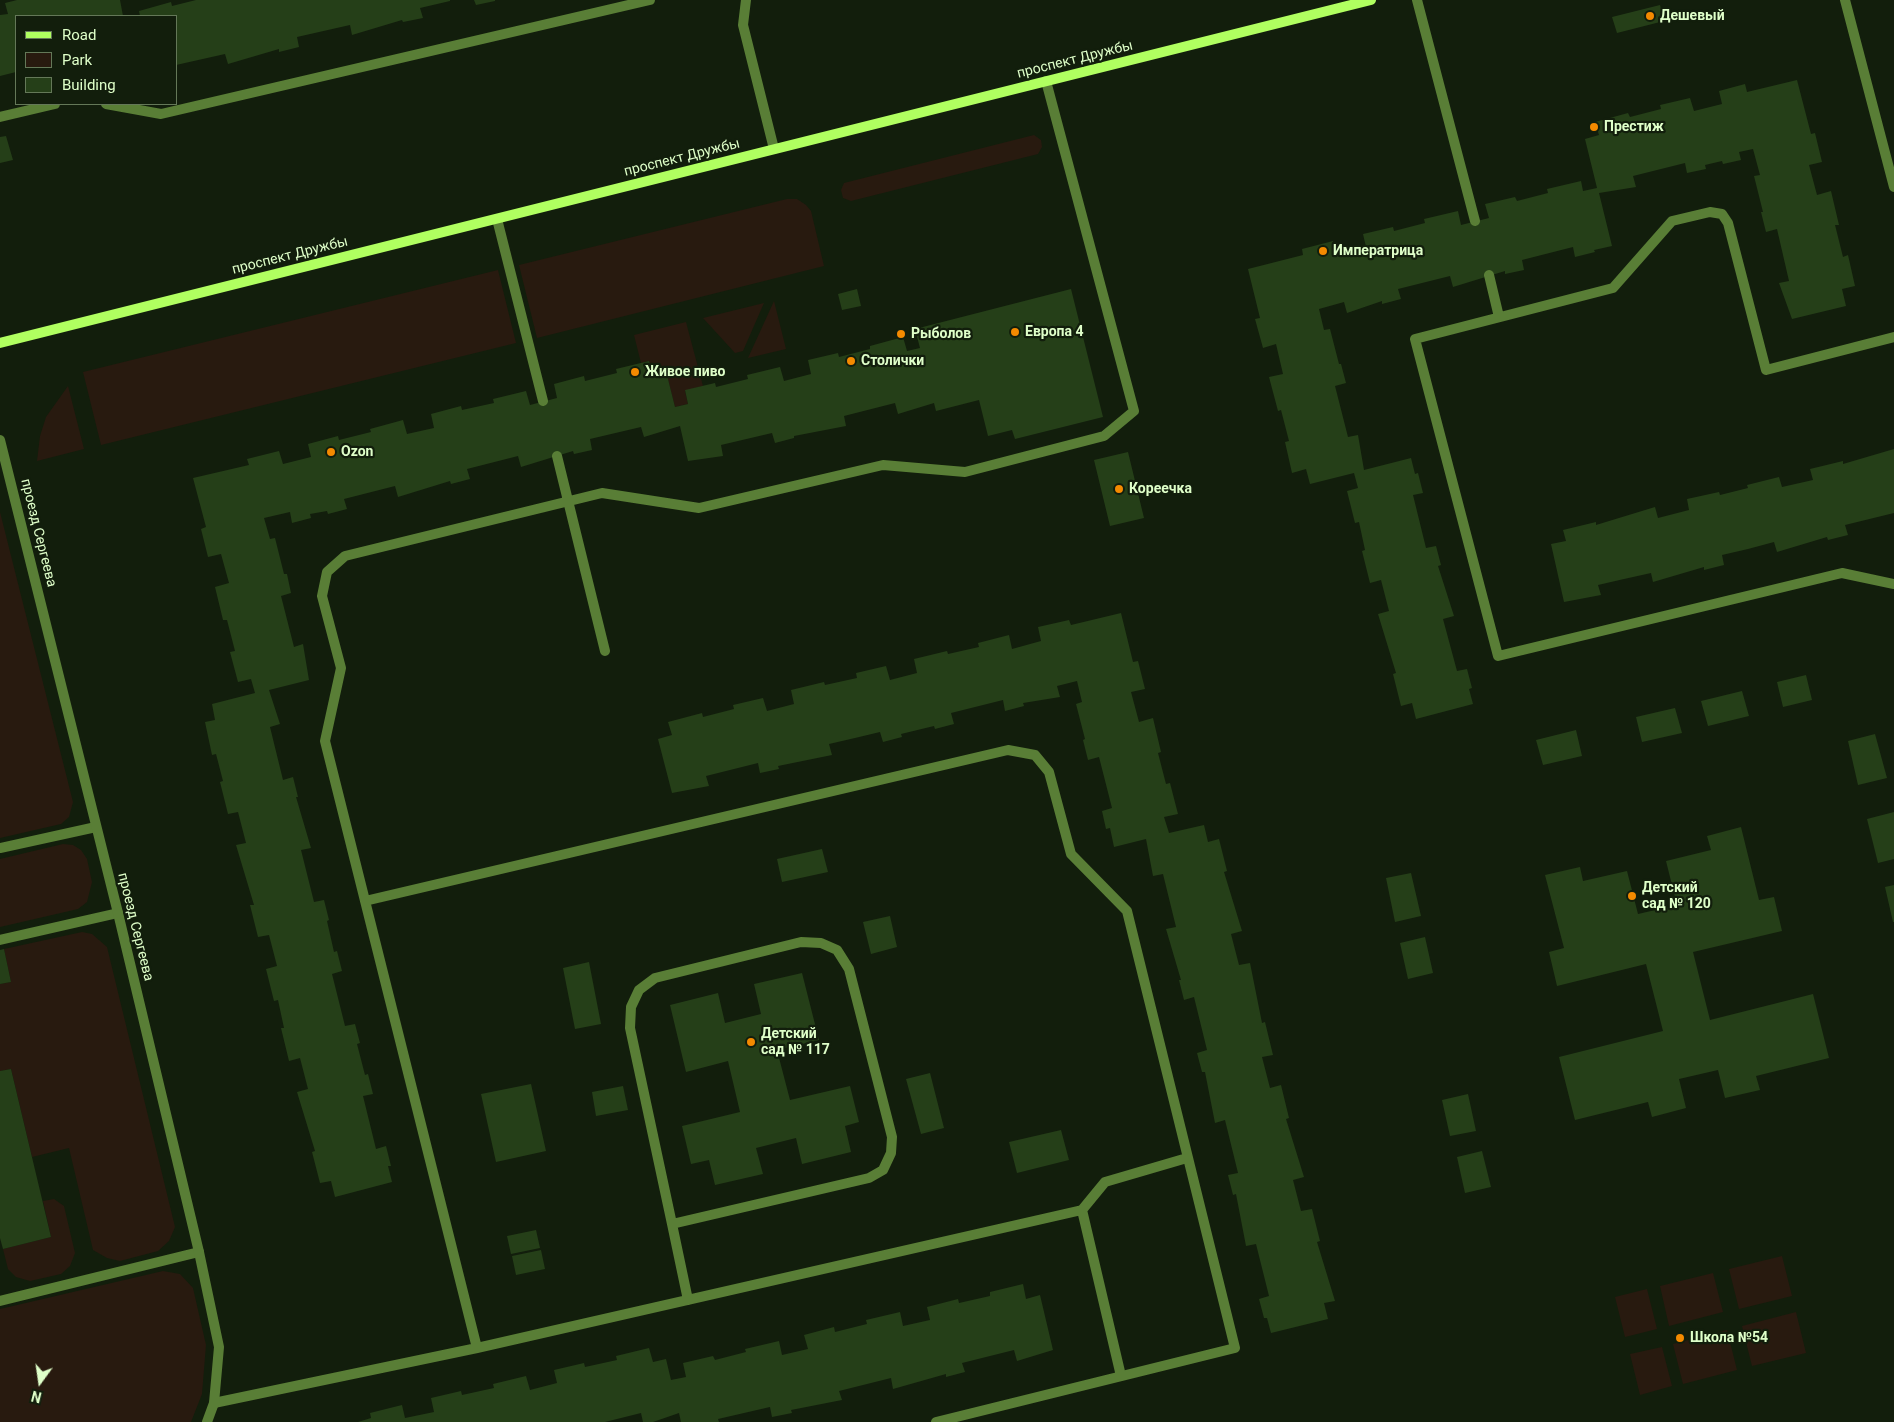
<!DOCTYPE html>
<meta charset="utf-8">
<style>
body{margin:0}
#map{position:relative;width:1894px;height:1422px;overflow:hidden;background:#121e0c;font-family:Roboto,sans-serif}
canvas{display:block}
.legend{position:absolute;left:15px;top:15px;width:162px;height:90px;box-sizing:border-box;background:#121e0c;border:1px solid #647858;margin:0;padding:6px 9px;list-style:none;font-size:15px;color:#dfffc9}
.legend li{display:flex;align-items:center;gap:10px;height:25px}
.legend b{width:25px;border:1px solid #647858}
.north{position:absolute;left:15px;top:1357px;width:50px;height:50px;-webkit-text-stroke:4px #121e0c;paint-order:stroke;rotate:194deg;font-size:14px;font-weight:700;line-height:20px;text-align:center;color:#dfffc9}
.north::after{content:'';display:block;margin:auto;width:18px;height:22px;background:#dfffc9;clip-path:polygon(50% 0,100% 100%,50% 72%,0 100%)}
</style>
<div id="map">
<canvas width="1894" height="1422"></canvas>
<ul class="legend">
<li><b style="height:6px;background:#b0ff60"></b>Road</li>
<li><b style="height:14px;background:#281a0f"></b>Park</li>
<li><b style="height:14px;background:#253f18"></b>Building</li>
</ul>
<div class="north">N</div>
</div>
<script>
const context = document.querySelector('canvas').getContext('2d');
context.lineJoin = 'round';
function fill(path, color) { context.fillStyle = color; context.fill(path, 'evenodd'); }
const poly = rows => new Path2D(rows.map(r => 'M' + r).join(''));
function trace(path, color, width, dash) { context.strokeStyle = color; context.lineWidth = width; context.lineCap = dash ? 'butt' : 'round'; context.setLineDash(dash || []); context.stroke(path); }
function drawText(font, color, halo, rows, align = 'center') {
  context.font = font + ' Roboto,sans-serif'; context.lineWidth = 4.5; context.setLineDash([]); context.textBaseline = 'middle'; context.strokeStyle = halo; context.fillStyle = color; for (const [text, x, y, turn = 0] of rows) {
    context.save(); context.translate(x, y); context.rotate((+turn || 0) * Math.PI / 180); context.textAlign = isNaN(turn) ? turn : align; if (halo) context.strokeText(text, 0, 0); context.fillText(text, 0, 0); context.restore();
  }
}
fill(poly([
 [1034,135,1041,140,1042,147,1038,154,851,201,843,198,841,190,844,183],
 [787,199,797,199,806,205,811,211,824,266,537,338,519,265],
 [498,270,516,343,101,445,83,372],
 [774,301,786,349,748,358],
 [764,303,743,351,735,353,703,318],
 [686,322,703,386,685,391,688,404,675,407,666,372,653,374,649,361,641,363,634,335],
 [68,386,84,449,37,461,40,436,46,417],
 [0,512,73,802,69,817,61,824,0,838],
 [63,844,73,845,81,850,87,859,92,882,87,902,78,909,0,927,0,859],
 [82,932,92,934,107,947,175,1227,169,1241,158,1251,120,1261,107,1258,93,1250,69,1148,32,1157,11,1069,0,1071,0,984,11,982,4,949],
 [54,1199,64,1206,75,1253,70,1266,61,1274,30,1281,16,1277,8,1269,3,1249,51,1237,43,1201],
 [1782,1256,1792,1296,1739,1309,1729,1269],
 [163,1271,180,1274,193,1288,206,1345,202,1394,191,1422,0,1422,0,1309],
 [1713,1273,1723,1312,1669,1326,1660,1286],
 [1647,1289,1657,1329,1625,1337,1615,1297],
 [1796,1312,1806,1353,1752,1366,1742,1326],
 [1727,1330,1737,1370,1683,1384,1673,1344],
 [1662,1347,1672,1386,1640,1395,1630,1354]
]), '#281a0f');
fill(poly([
 [17,0,120,0,123,16,16,16,16,72,0,76,0,15,8,14,5,3],
 [196,0,450,0,450,1,420,8,423,18,403,22,402,20,352,35,350,25,297,37,299,47,279,52,279,49,228,64,225,54,176,65,176,16,140,16,139,11,171,2,172,6],
 [474,0,495,0,495,1,476,5],
 [1660,5,1664,21,1617,33,1612,17],
 [1797,80,1811,134,1815,133,1822,162,1809,165,1817,195,1831,191,1839,225,1835,225,1843,257,1848,255,1855,286,1842,289,1846,306,1792,319,1779,283,1789,281,1777,229,1766,232,1761,212,1763,212,1754,176,1760,175,1753,149,1739,152,1741,160,1723,164,1722,161,1705,165,1706,169,1687,173,1685,163,1633,176,1636,187,1599,193,1612,246,1594,250,1595,252,1575,257,1573,247,1522,260,1524,270,1505,274,1505,271,1453,287,1450,276,1398,289,1401,299,1382,304,1382,301,1347,313,1344,302,1319,309,1324,330,1330,329,1339,364,1341,364,1346,383,1335,386,1348,437,1358,435,1364,470,1411,458,1415,474,1418,473,1423,493,1413,495,1426,548,1436,546,1441,565,1438,566,1454,616,1443,619,1457,671,1467,669,1472,688,1469,689,1473,704,1416,719,1412,703,1401,706,1393,674,1396,673,1378,614,1389,611,1381,580,1370,583,1362,551,1365,550,1359,522,1355,523,1347,491,1358,488,1354,473,1310,484,1306,469,1292,473,1285,442,1289,441,1281,410,1278,411,1269,377,1283,374,1276,344,1263,348,1255,319,1260,318,1248,269,1303,255,1302,249,1333,241,1337,255,1366,247,1363,234,1393,227,1394,231,1425,223,1424,219,1458,211,1461,225,1489,218,1485,204,1515,197,1517,201,1548,193,1547,189,1581,181,1583,191,1597,188,1585,139,1599,135,1595,122,1628,113,1630,117,1661,109,1660,105,1690,98,1694,111,1722,104,1719,91,1745,84,1747,92],
 [6,136,13,160,0,163,0,137],
 [857,289,861,306,842,310,838,294],
 [1071,289,1103,417,1015,439,1012,430,988,436,979,400,936,411,934,403,898,414,895,403,844,416,846,426,794,436,794,438,775,443,772,433,721,445,723,456,688,461,680,426,644,437,641,427,590,439,592,450,574,454,573,451,521,467,518,456,467,469,470,479,451,484,450,481,398,497,395,486,344,499,347,509,328,514,327,511,310,514,311,518,292,523,290,512,264,518,270,539,275,538,284,574,287,574,291,593,281,596,294,647,303,644,309,680,269,690,280,724,270,727,283,780,293,777,298,797,296,797,311,848,301,850,314,902,324,900,329,920,327,921,334,952,337,951,342,971,332,974,345,1026,355,1024,360,1043,357,1044,365,1075,368,1074,373,1094,363,1096,376,1149,386,1146,391,1166,388,1166,392,1182,335,1197,331,1181,320,1183,312,1152,315,1151,297,1092,308,1089,300,1058,289,1061,281,1028,284,1028,278,1000,274,1001,266,969,277,966,269,935,258,937,250,905,254,905,236,845,246,843,238,812,228,814,220,782,223,781,216,754,212,755,205,722,215,720,212,704,255,693,251,679,238,682,230,652,235,651,227,620,223,620,215,587,229,583,221,554,208,557,201,529,206,527,193,478,249,465,247,459,279,451,283,464,311,457,308,444,338,436,339,440,371,432,370,429,403,420,407,434,434,428,431,414,461,406,462,410,494,403,493,399,526,391,530,405,557,398,554,384,584,376,585,381,617,373,616,369,649,361,653,374,666,371,675,407,688,404,685,390,715,383,716,387,748,379,747,375,780,367,784,381,811,374,808,360,838,353,839,357,870,349,870,346,903,337,907,351,920,348,915,329],
 [1894,449,1894,513,1845,525,1848,535,1828,540,1827,537,1777,552,1774,542,1748,549,1722,555,1724,565,1704,570,1704,567,1653,582,1651,573,1624,579,1598,585,1601,595,1564,602,1551,544,1566,541,1563,530,1596,522,1596,525,1655,507,1658,518,1689,510,1687,499,1719,492,1720,495,1748,488,1747,485,1779,477,1782,487,1813,480,1810,469,1843,461,1843,464],
 [1128,452,1144,518,1110,526,1094,460],
 [1121,613,1133,662,1138,661,1145,689,1131,692,1139,722,1153,718,1161,752,1158,753,1166,784,1170,783,1178,814,1164,817,1169,833,1204,825,1208,842,1219,839,1227,871,1224,872,1242,931,1231,934,1239,965,1250,963,1262,1023,1265,1022,1273,1055,1262,1057,1270,1088,1281,1085,1289,1118,1286,1119,1304,1177,1293,1180,1301,1211,1312,1209,1320,1241,1317,1242,1335,1301,1324,1303,1328,1319,1271,1333,1267,1318,1264,1318,1259,1299,1269,1296,1256,1244,1246,1246,1236,1194,1233,1195,1228,1175,1238,1173,1225,1120,1215,1123,1205,1072,1202,1072,1197,1053,1207,1050,1194,997,1184,1000,1179,980,1181,980,1166,929,1176,927,1163,874,1153,876,1146,839,1114,847,1110,828,1106,829,1102,811,1112,808,1099,757,1088,760,1083,740,1085,739,1076,704,1082,702,1077,681,1057,686,1060,697,1023,703,1024,706,1005,711,1003,700,951,713,954,724,935,729,934,726,901,734,902,737,883,742,880,732,855,738,829,744,832,755,778,766,779,769,760,773,758,763,706,776,709,786,672,793,658,739,672,735,668,722,702,713,703,717,734,709,733,705,763,698,767,711,794,704,791,690,824,682,825,685,857,678,856,673,886,666,890,680,917,673,914,659,947,651,948,654,979,647,978,643,1009,635,1012,649,1041,641,1038,627,1069,620,1071,625],
 [1806,675,1812,700,1783,707,1777,682],
 [1742,691,1749,716,1708,726,1701,701],
 [1675,708,1682,733,1642,742,1636,717],
 [1576,730,1582,756,1543,765,1536,740],
 [1875,734,1887,778,1858,785,1848,741],
 [1894,812,1894,859,1878,863,1867,819],
 [1741,827,1759,900,1774,897,1782,931,1693,952,1710,1020,1813,994,1829,1058,1756,1076,1760,1090,1725,1098,1718,1070,1679,1079,1686,1108,1652,1117,1648,1102,1575,1120,1559,1057,1663,1031,1646,964,1557,986,1549,952,1564,948,1545,875,1580,867,1583,881,1627,871,1638,914,1677,905,1666,861,1711,850,1707,836],
 [822,849,828,872,782,882,777,859],
 [1411,873,1421,916,1395,922,1386,878],
 [1894,885,1894,922,1893,922,1885,887],
 [890,916,897,947,871,954,863,922],
 [1425,937,1433,973,1408,979,1400,943],
 [4,949,11,982,0,984,0,950],
 [589,962,601,1024,575,1029,563,968],
 [802,973,819,1040,777,1050,790,1100,850,1086,859,1122,845,1126,851,1152,802,1164,796,1138,756,1148,763,1174,715,1185,709,1160,691,1164,682,1126,740,1112,728,1061,686,1072,670,1005,718,993,725,1023,761,1014,754,984],
 [11,1069,51,1237,3,1249,0,1238,0,1071],
 [930,1073,944,1128,921,1134,906,1079],
 [531,1084,546,1151,496,1162,481,1094],
 [623,1086,628,1110,596,1116,592,1092],
 [1468,1094,1476,1131,1450,1136,1442,1100],
 [1061,1130,1069,1160,1017,1173,1009,1142],
 [1482,1151,1491,1187,1465,1193,1457,1157],
 [536,1230,540,1248,511,1254,507,1236],
 [541,1250,545,1269,516,1275,512,1256],
 [1023,1284,1026,1299,1040,1295,1053,1350,1017,1361,1014,1350,962,1363,965,1372,946,1377,946,1374,893,1389,891,1378,839,1391,842,1400,791,1410,792,1413,772,1417,770,1407,718,1419,719,1422,681,1422,679,1413,653,1422,643,1422,641,1413,605,1422,358,1422,371,1418,370,1413,402,1405,405,1418,434,1412,431,1398,461,1391,462,1395,494,1388,493,1384,526,1376,530,1390,557,1383,554,1370,584,1363,585,1367,617,1360,616,1356,649,1348,653,1362,666,1359,671,1380,686,1377,683,1363,713,1356,715,1360,746,1352,745,1349,779,1341,782,1355,808,1349,804,1335,834,1327,835,1332,867,1324,866,1320,900,1312,903,1326,930,1320,927,1307,958,1299,959,1303,990,1296,990,1292]
]), '#253f18');
trace(poly([
 [746,0,743,25,774,149],
 [1417,0,1475,221],
 [1845,0,1894,187],
 [106,104,161,114,650,0],
 [0,117,55,104],
 [497,219,543,401],
 [1489,275,1499,317],
 [1894,337,1766,370,1728,223,1722,214,1710,212,1672,221,1613,288,1415,339,1498,656,1842,573,1894,584],
 [557,456,605,651],
 [0,848,96,827],
 [365,901,1008,750,1035,755,1049,772,1071,854,1127,911,1235,1348,936,1422],
 [0,940,118,913],
 [672,1224,869,1178,883,1170,891,1153,892,1137,849,969,837,950,821,943,801,942,655,978,639,990,631,1007,630,1028,672,1224,688,1300],
 [0,1301,199,1252],
 [477,1348,325,741,341,668,322,596,327,572,345,556,602,493,699,508,883,465,965,472,1104,436,1134,411,1046,81],
 [1121,1376,1082,1210,1105,1182,1187,1158],
 [214,1403,477,1348,1082,1210]
]), '#597e36', 10);
trace(poly([
 [0,440,118,913,199,1252,219,1347,214,1403,207,1422]
]), '#597e36', 10);
trace(poly([
 [0,343,1371,0]
]), '#b0ff60', 10);
for (const [x, y, r, color] of [
 [1650,16,5,"#f48a00"],
 [1594,127,5,"#f48a00"],
 [1323,251,5,"#f48a00"],
 [1015,332,5,"#f48a00"],
 [901,334,5,"#f48a00"],
 [851,361,5,"#f48a00"],
 [635,372,5,"#f48a00"],
 [331,452,5,"#f48a00"],
 [1119,489,5,"#f48a00"],
 [1632,896,5,"#f48a00"],
 [751,1042,5,"#f48a00"],
 [1680,1338,5,"#f48a00"]
]) { const dot = new Path2D(); dot.arc(x, y, r, 0, 2 * Math.PI); context.fillStyle = color; context.fill(dot); trace(dot, '#121e0c', 2); }
drawText('bold 14px', '#dfffc9', '#121e0c', [
 ["Дешевый",1660,16],
 ["Престиж",1604,127],
 ["Императрица",1333,251],
 ["Европа 4",1025,332],
 ["Рыболов",911,334],
 ["Столички",861,361],
 ["Живое пиво",645,372],
 ["Ozon",341,452],
 ["Кореечка",1129,489],
 ["Детский",1642,888],
 ["сад № 120",1642,904],
 ["Детский",761,1034],
 ["сад № 117",761,1050],
 ["Школа №54",1690,1338]
], 'left');
drawText('14px', '#dfffc9', '#121e0c', [
 ["проспект Дружбы",1075,60,-14],
 ["проспект Дружбы",682,158,-14],
 ["проспект Дружбы",290,256,-14],
 ["проезд Сергеева",38,533,76],
 ["проезд Сергеева",135,927,76]
]);
</script>
